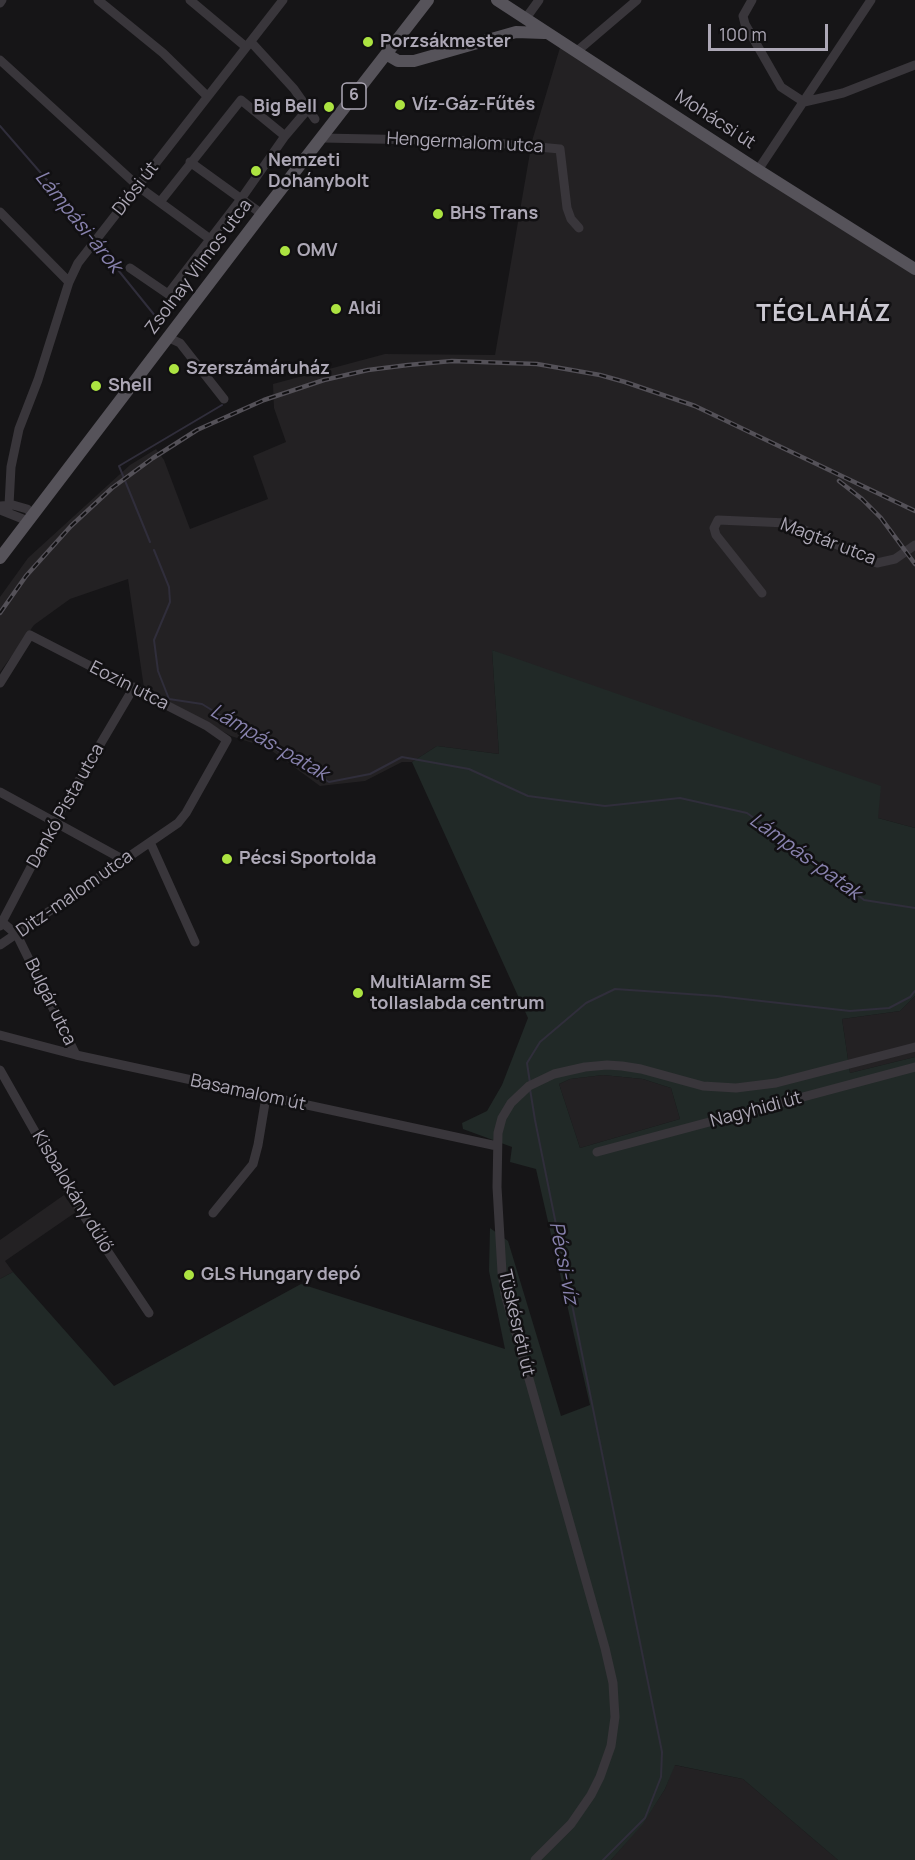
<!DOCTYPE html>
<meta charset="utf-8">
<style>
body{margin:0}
#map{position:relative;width:915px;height:1860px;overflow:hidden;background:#161517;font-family:Manrope,sans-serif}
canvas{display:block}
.scale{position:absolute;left:708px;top:24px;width:120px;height:27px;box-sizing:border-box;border:3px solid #ada8b6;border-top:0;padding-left:8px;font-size:18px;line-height:21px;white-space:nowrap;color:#ada8b6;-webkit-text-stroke:4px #111012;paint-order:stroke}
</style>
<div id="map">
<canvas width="915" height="1860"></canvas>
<div class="scale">100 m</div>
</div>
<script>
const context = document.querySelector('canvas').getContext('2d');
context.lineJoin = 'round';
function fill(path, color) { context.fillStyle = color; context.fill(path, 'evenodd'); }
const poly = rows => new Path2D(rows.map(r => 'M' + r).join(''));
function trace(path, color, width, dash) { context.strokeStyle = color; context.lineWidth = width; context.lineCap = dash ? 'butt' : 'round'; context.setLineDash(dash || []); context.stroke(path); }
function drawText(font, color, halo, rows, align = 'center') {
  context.font = font + ' Manrope,sans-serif'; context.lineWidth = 5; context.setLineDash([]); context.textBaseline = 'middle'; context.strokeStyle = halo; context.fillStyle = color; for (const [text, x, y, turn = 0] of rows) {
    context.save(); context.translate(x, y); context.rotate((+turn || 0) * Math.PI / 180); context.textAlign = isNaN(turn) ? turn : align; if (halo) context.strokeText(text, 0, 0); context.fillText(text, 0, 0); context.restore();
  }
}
fill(poly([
 [562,41,915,263,915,828,878,818,492,650,499,754,437,746,412,762,402,762,365,781,320,786,268,748,231,736,144,688,128,579,70,599,34,625,0,672,0,597,28,558,130,465,156,449,164,460,190,529,268,499,253,456,286,442,274,408,273,384,385,354,495,355,532,141],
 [915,996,915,1057,850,1073,842,1019,900,1011],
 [603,1075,643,1079,671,1088,680,1119,580,1148,559,1084,570,1079],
 [64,1195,76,1212,5,1261,13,1272,0,1279,0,1240],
 [674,1765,743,1779,838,1860,611,1860,643,1823,665,1789]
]), '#232123');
fill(poly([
 [492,650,881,786,878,818,915,828,915,996,900,1011,842,1019,850,1073,915,1057,915,1860,838,1860,743,1779,675,1765,665,1789,643,1824,611,1860,0,1860,0,1279,13,1272,114,1386,301,1284,505,1349,489,1271,490,1228,508,1241,561,1416,590,1405,536,1169,510,1162,512,1147,463,1129,462,1123,487,1111,502,1085,528,1018,412,762,437,746,499,754],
 [603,1075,643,1079,671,1088,680,1119,580,1148,559,1084,570,1079]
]), '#212927');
trace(poly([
 [0,126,53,187,94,239],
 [97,244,156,317],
 [150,542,119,466,222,405],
 [154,550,169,587,170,602,154,640,158,671,169,699,202,704,329,782,370,774,402,757,469,769,528,796,605,806,680,798,747,813,817,863,864,900,915,908],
 [530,1083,527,1063,540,1042,586,1003,615,989,717,996,850,1011,889,1008,910,997,915,991],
 [530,1089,535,1120,662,1752,661,1777,645,1818,603,1860]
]), '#302e3b', 2);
trace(poly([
 [98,0,163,53,207,96],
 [190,0,246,47],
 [752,0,743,16,745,24,781,87,804,102,843,93,915,65],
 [0,3,2,0],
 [526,18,539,0],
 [576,52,637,0],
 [0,60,139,187,210,239],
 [308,109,315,119],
 [322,138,474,141,560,149,567,208,571,219,579,228],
 [190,162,262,214],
 [758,170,871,0],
 [160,202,241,100,285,136],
 [0,212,69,282],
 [130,268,168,294,241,199,285,136,308,109,294,89,251,42],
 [169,338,180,343,224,399],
 [9,505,11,467,19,429,38,380,69,282,78,263,283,0],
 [0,506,13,505,27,509,33,514],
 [0,510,28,521],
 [762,593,716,535,714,528,718,520,787,523,819,536,870,561,877,563,895,559,915,545],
 [0,683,30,635,207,726,227,740,186,813,178,823,0,945],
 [0,792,124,860],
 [150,842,195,942],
 [2,922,17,935,76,1055],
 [0,926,55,821,134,687],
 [0,1035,76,1055,497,1146],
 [0,1070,76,1204,149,1313],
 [597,1152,915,1067],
 [213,1213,253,1164,258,1145,266,1097],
 [535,1860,571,1824,591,1795,600,1777,611,1746,615,1717,614,1701,613,1683,605,1648,505,1294,502,1272,497,1187,498,1133,502,1118,511,1103,529,1086,554,1074,585,1067,607,1065,622,1066,641,1069,703,1086,736,1088,776,1083,915,1047]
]), '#39363b', 9);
trace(poly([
 [497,0,758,170,915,269],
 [386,54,398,61,414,61,516,32,544,33],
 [0,558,262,214,428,0]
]), '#56535a', 12);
const rail = poly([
 [839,481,862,499,881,518,915,564],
 [0,613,26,576,71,526,112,488,153,458,197,430,264,400,324,380,368,370,408,365,452,361,537,364,600,375,625,382,695,406,915,511]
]);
trace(rail, '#545158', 4.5);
trace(rail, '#111012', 2, [7]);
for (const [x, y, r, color] of [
 [368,42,6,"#ace341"],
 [400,105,6,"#ace341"],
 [329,107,6,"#ace341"],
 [256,171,6,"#ace341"],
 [438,214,6,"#ace341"],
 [285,251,6,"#ace341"],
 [336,309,6,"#ace341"],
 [174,369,6,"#ace341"],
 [96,386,6,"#ace341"],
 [227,859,6,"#ace341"],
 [358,993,6,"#ace341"],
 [189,1275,6,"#ace341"]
]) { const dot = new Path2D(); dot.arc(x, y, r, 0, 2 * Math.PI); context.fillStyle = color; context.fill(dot); trace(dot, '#111012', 2); }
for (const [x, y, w] of [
 [354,96,24]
]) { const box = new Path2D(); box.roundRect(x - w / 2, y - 13, w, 26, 4.5); context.fillStyle = '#111012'; context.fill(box); trace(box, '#ada8b6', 1.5); }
drawText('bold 16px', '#ada8b6', null, [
 ["6",354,96]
]);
drawText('bold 18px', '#ada8b6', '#111012', [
 ["Porzsákmester",380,42],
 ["Víz-Gáz-Fűtés",412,105],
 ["Big Bell",317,107,"right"],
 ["Nemzeti",268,161],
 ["Dohánybolt",268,182],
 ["BHS Trans",450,214],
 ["OMV",297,251],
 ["Aldi",348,309],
 ["Szerszámáruház",186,369],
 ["Shell",108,386],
 ["Pécsi Sportolda",239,859],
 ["MultiAlarm SE",370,983],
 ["tollaslabda centrum",370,1004],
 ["GLS Hungary depó",201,1275]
], 'left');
drawText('18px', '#ada8b6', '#111012', [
 ["Mohácsi út",715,120,33],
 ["Hengermalom utca",465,143,3],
 ["Diósi út",136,189,-52],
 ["Zsolnay Vilmos utca",199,267,-53],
 ["Magtár utca",828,542,21],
 ["Eozin utca",129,686,27],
 ["Dankó Pista utca",66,806,-61],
 ["Ditz-malom utca",75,894,-35],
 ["Bulgár utca",50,1002,64],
 ["Basamalom út",248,1093,12],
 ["Nagyhidi út",756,1110,-15],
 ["Kisbalokány dűlő",72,1192,59],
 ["Tüskésréti út",516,1323,77]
]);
drawText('italic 20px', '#8882ae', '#111012', [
 ["Lámpási-árok",78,222,51],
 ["Lámpás-patak",269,743,30],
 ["Lámpás-patak",805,857,36],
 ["Pécsi-víz",563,1263,79]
]);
context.letterSpacing = '1.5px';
drawText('bold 24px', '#ccc9d2', '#111012', [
 ["TÉGLAHÁZ",824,314]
]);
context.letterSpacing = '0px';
</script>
